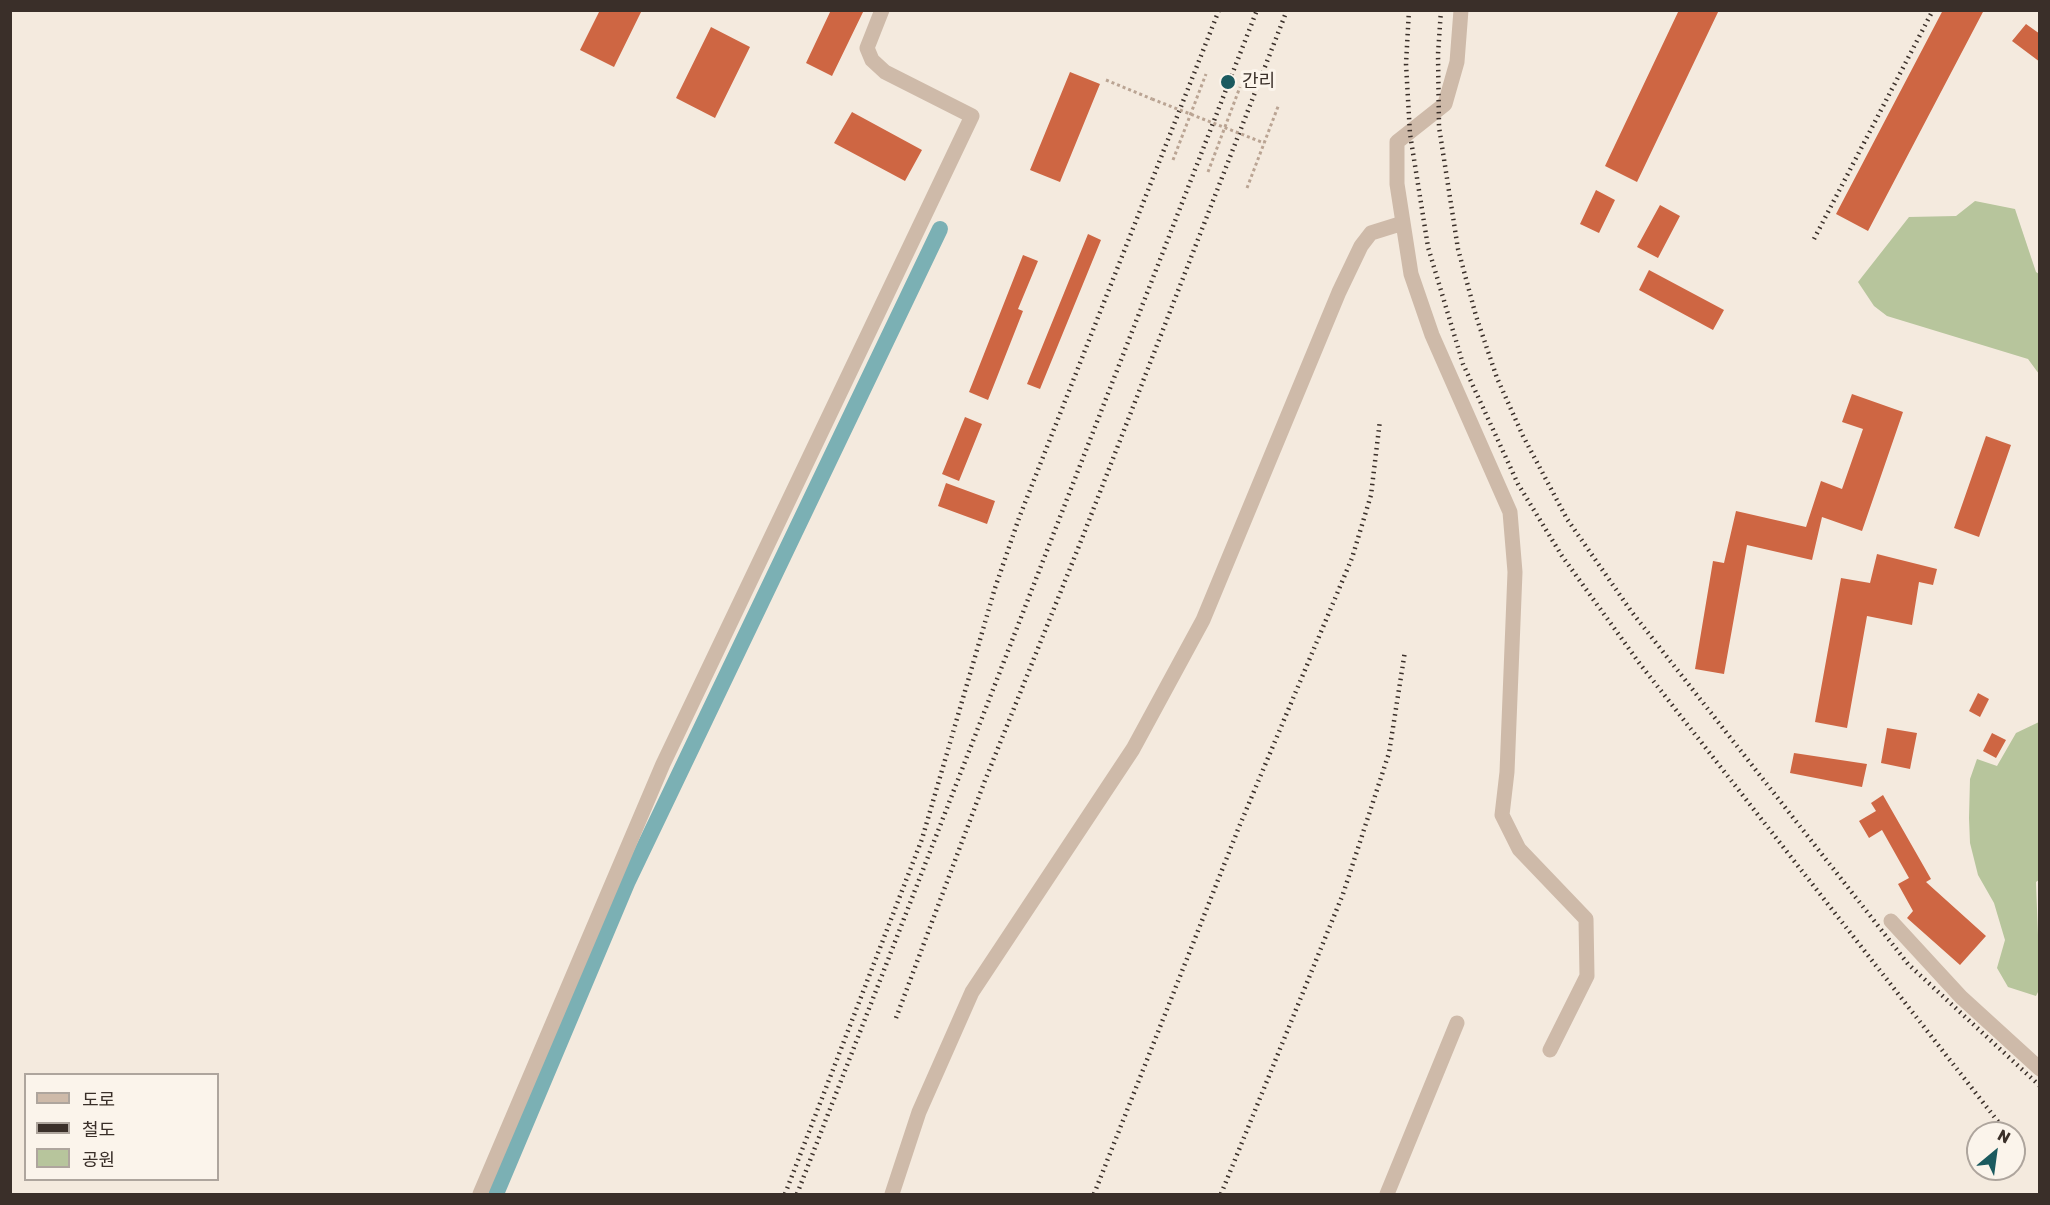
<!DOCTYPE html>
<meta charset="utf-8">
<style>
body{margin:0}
#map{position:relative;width:2050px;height:1205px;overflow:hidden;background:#f4eade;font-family:Rubik,"Noto Sans KR",sans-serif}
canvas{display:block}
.frame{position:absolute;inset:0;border:12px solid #3a2f29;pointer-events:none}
.legend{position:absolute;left:24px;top:1073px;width:195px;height:108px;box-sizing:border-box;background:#fbf4eb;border:2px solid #aea59d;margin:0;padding:8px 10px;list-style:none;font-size:18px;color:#3a2f29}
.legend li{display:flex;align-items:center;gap:12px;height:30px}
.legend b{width:30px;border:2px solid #aea59d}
.north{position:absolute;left:1966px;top:1121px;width:60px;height:60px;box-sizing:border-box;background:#fbf4eb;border:2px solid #aea59d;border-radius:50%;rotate:29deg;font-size:16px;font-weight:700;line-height:24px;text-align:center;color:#3a2f29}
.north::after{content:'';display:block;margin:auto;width:21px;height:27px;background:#1b5a5f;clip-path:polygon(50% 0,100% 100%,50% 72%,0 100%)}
</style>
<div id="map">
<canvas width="2050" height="1205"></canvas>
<div class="frame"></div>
<ul class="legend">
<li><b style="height:8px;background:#cebaa9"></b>도로</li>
<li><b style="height:8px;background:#3a2f29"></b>철도</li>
<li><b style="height:16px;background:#b7c59c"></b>공원</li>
</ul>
<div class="north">N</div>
</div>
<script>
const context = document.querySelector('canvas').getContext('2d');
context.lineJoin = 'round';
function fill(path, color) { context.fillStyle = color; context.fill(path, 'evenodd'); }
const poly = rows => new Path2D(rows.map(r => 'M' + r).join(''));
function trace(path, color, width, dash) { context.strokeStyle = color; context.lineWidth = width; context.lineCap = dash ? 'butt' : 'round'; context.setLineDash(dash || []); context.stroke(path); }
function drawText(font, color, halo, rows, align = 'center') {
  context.font = font + ' Rubik,"Noto Sans KR",sans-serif'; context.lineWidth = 6; context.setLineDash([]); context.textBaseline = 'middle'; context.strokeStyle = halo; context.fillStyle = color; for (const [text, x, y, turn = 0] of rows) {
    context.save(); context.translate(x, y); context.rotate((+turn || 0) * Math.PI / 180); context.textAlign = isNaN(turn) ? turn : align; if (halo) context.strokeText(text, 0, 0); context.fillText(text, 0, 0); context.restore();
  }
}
fill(poly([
 [1975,201,2015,209,2036,272,2039,274,2039,374,2028,359,1887,316,1874,306,1858,282,1909,217,1956,216],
 [2039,722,2040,879,2036,882,2040,988,2036,996,2008,987,1997,968,2005,940,1994,903,1978,875,1970,843,1969,818,1970,779,1977,759,1997,766,2016,733]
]), '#b7c59c');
trace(poly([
 [496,1194,628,881,940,229]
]), '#7bb0b4', 16);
fill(poly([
 [600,10,642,10,614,67,580,50],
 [831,10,864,10,832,76,806,63],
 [1679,10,1719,10,1637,182,1605,166],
 [1943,10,1984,10,1868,231,1836,214],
 [2026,24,2040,34,2040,62,2012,41],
 [711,27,750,47,715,118,676,98],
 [1070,72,1100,84,1060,182,1030,170],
 [852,112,922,150,905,181,834,143],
 [1596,190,1615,200,1599,233,1580,224],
 [1660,205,1680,216,1658,258,1637,247],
 [1088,234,1101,240,1040,389,1027,384],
 [1023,255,1038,261,1018,309,1023,311,988,400,969,392],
 [1649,270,1724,310,1713,330,1639,290],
 [1852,394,1903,412,1862,531,1822,517,1812,560,1747,545,1724,674,1695,669,1713,561,1724,563,1736,511,1806,527,1821,481,1842,489,1863,429,1842,422],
 [965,417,982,424,959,481,942,474],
 [1986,436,2011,445,1979,537,1954,528],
 [946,483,995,501,987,524,938,506],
 [1877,554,1937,569,1933,585,1919,582,1912,625,1867,616,1847,728,1815,722,1841,578,1870,583],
 [1978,693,1989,699,1980,717,1969,711],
 [1887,728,1917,733,1910,769,1881,763],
 [1992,733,2006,740,1996,758,1983,751],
 [1794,753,1867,764,1862,787,1790,773],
 [1883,795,1931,879,1926,882,1986,936,1960,965,1907,918,1913,911,1898,884,1909,878,1882,830,1869,838,1859,821,1876,811,1871,803]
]), '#ce6643');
trace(poly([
 [1106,80,1152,99],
 [1173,160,1206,74],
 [1208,172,1240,87],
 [1247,188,1279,104]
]), '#baa493', 3, [3, 3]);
trace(poly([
 [1461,10,1457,62,1445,104,1397,142,1397,184,1411,274,1432,335,1510,512,1515,572,1507,772,1502,815,1519,849,1586,919,1587,976,1550,1050],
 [1891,921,1961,997,2040,1069],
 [480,1194,663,764,972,116,885,72,872,60,867,48,882,10],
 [892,1194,919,1112,972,992,1133,749,1203,620,1339,292,1361,246,1371,233,1403,223],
 [1387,1194,1457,1023]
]), '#cebaa9', 15);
trace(poly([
 [1409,10,1406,64,1410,134,1428,247,1463,364,1518,484,1562,556,1640,664,2007,1133],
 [1441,10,1438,54,1439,127,1458,249,1476,316,1497,378,1523,436,1567,519,1631,611,1908,964,2040,1086],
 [1814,239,1933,10],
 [896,1018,984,783,1081,541,1287,10],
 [785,1194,922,839,995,588,1019,518,1219,10],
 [797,1194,1257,10],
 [1094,1194,1239,827,1352,558,1371,495,1380,420],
 [1221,1194,1343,894,1389,753,1405,651]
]), '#3a2f29', 4.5, [1.5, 4.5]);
trace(poly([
 [1152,99,1264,143]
]), '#baa493', 3, [3, 3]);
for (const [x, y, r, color] of [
 [1228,82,8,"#1b5a5f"]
]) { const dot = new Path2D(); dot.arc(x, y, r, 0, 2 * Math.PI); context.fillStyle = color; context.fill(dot); trace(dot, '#fbf4eb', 2); }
drawText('18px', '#3a2f29', '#fbf4eb', [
 ["간리",1242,82]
], 'left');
</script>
